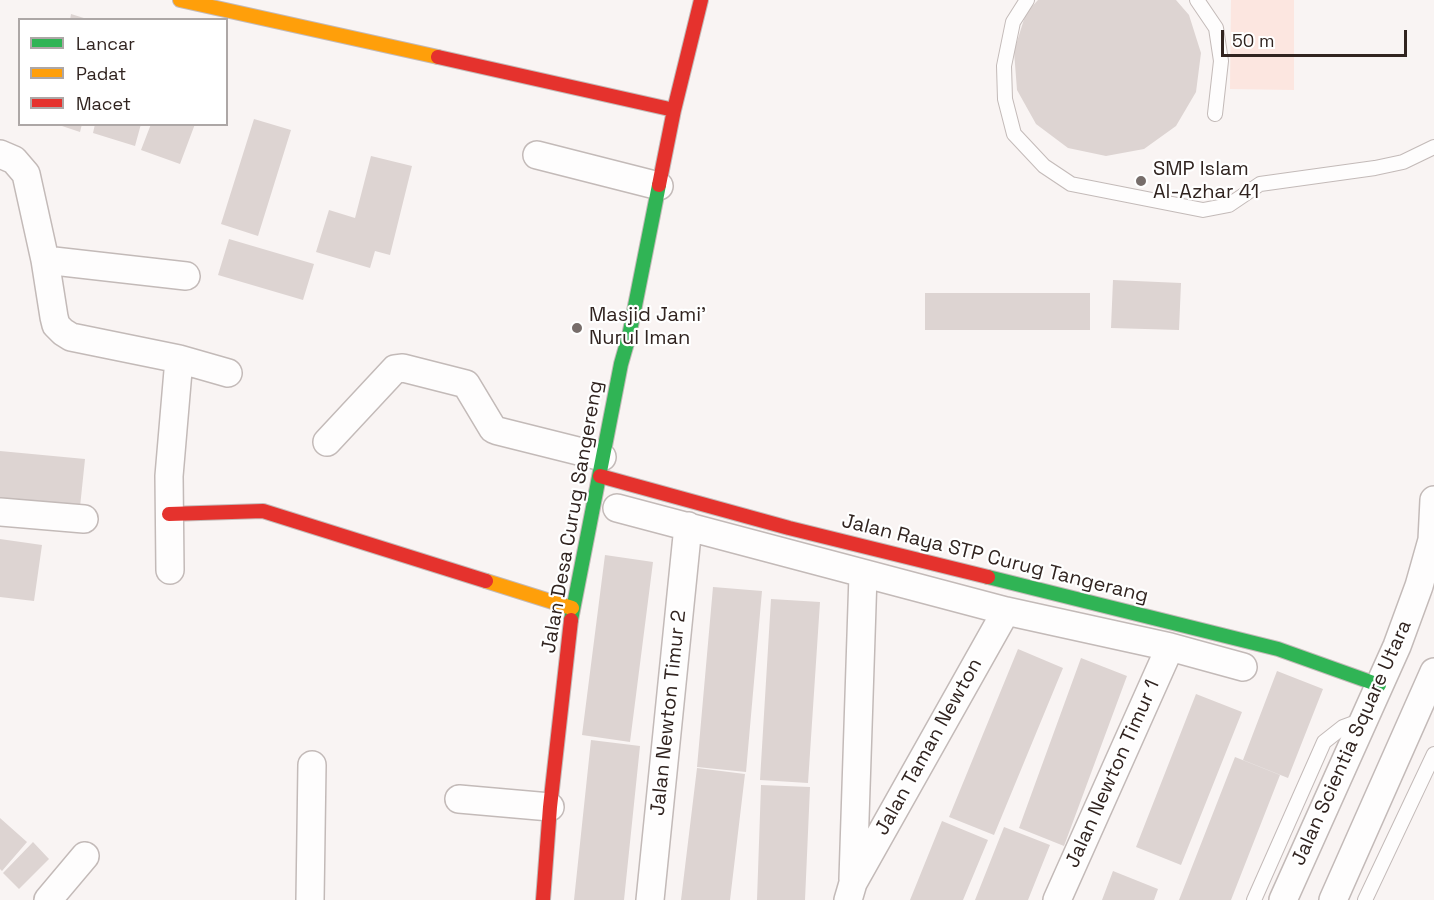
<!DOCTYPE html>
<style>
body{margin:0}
#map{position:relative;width:1434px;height:900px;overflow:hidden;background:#f9f4f3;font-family:"Space Grotesk",sans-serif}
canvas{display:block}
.legend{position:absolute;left:18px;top:18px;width:210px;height:108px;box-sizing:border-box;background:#fff;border:2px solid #ada7a6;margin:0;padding:8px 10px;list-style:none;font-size:18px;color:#312420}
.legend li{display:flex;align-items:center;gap:12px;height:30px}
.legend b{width:30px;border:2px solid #ada7a6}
.scale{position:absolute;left:1221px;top:30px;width:186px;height:27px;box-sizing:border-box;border:3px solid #312420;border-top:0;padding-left:8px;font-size:18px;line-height:21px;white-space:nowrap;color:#312420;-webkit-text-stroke:4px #fff;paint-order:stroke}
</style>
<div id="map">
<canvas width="1434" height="900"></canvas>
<ul class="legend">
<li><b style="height:8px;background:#30b455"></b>Lancar</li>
<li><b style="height:8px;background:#ff9f0a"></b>Padat</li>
<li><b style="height:8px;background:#e5322d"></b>Macet</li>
</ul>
<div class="scale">50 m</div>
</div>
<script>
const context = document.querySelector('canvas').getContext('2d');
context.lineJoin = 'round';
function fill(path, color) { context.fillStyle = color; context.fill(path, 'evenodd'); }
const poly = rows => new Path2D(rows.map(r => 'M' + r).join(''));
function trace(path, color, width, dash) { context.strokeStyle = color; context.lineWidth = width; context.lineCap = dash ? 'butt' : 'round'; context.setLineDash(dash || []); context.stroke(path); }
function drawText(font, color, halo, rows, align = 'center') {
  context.font = font + ' "Space Grotesk",sans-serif'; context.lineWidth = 4.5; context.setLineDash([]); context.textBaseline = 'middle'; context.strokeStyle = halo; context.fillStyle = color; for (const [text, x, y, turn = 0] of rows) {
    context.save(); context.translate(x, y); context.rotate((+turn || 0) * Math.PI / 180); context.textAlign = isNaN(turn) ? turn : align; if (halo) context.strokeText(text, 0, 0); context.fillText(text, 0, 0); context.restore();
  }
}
fill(poly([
 [1231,0,1294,0,1294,90,1230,89]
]), '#fce6e0');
fill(poly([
 [1038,0,1176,0,1189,15,1201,53,1196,92,1176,126,1144,149,1106,156,1068,148,1036,124,1017,90,1014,51,1026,13],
 [71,14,87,19,87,20,70,20],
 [254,119,291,130,258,236,221,224],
 [56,124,82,124,80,132],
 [95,124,141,124,135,146,93,133],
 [151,124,195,124,180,164,141,150],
 [371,156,412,166,390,255,375,251,370,268,316,252,329,210,355,218],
 [229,239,314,264,303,300,218,275],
 [1113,280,1181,283,1179,330,1111,328],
 [925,293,1090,293,1090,330,925,330],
 [0,451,85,459,80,507,0,499],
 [0,539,42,545,34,601,0,597],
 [605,555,653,562,630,742,582,735],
 [713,587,762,591,746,772,697,767],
 [771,599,820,602,808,783,760,780],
 [1018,649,1063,668,994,835,949,817],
 [1081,658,1127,676,1064,846,1019,828],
 [1277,671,1323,689,1288,778,1243,760],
 [1196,694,1242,712,1181,865,1136,847],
 [591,740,640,746,624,900,574,900],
 [1235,757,1280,775,1271,798,1231,900,1179,900],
 [697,768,745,774,730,900,681,900],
 [761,785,810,787,805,900,757,900],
 [0,818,27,842,2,871,0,869],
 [942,821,988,840,963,900,910,900],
 [1004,827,1050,845,1028,900,975,900],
 [33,842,49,859,19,889,3,873],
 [1113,871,1158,889,1154,900,1102,900]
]), '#ddd4d2');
const lane = poly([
 [1027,0,1013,22,1004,66,1005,99,1014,134,1044,166,1071,184,1203,210,1229,205,1260,184,1375,168,1403,162,1434,147],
 [1197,0,1216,28,1221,61,1215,114],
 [1254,900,1324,742,1343,727,1362,720],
 [1365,900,1434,754]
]);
const street = poly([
 [0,154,14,160,26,174,45,260,54,317,56,325,63,332,71,337,179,359,228,373],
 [537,155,659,186],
 [45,260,186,276],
 [327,442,395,369,403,368,466,384,493,429,498,431,602,457],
 [617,508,1006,611,1170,647,1243,667],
 [0,512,84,519],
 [170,570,169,476,179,359],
 [459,799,550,807],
 [853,879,863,575],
 [48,900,85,856],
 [310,900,312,765],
 [650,900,688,526],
 [848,900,853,883,1006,611],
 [1057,900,1170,647],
 [1283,900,1397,646,1419,586,1432,540,1434,500],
 [1333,900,1434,672]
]);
const fast = poly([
 [988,577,1278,649,1379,685],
 [571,620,621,364,629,336,659,185]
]);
const slow = poly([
 [180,0,438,57],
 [486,581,572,608]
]);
const jam = poly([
 [438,57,674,110],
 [659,185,674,110,701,0],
 [600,476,789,528,988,577],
 [169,514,263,511,486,581],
 [543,900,550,807,571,620]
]);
trace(lane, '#c3bab8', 16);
trace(street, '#c3bab8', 30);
trace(fast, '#c3bab8', 16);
trace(slow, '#c3bab8', 16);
trace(jam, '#c3bab8', 16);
trace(lane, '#fefdfd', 14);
trace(street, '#fefdfd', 27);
trace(fast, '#30b455', 14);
trace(slow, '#ff9f0a', 14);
trace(jam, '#e5322d', 14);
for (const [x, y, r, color] of [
 [1141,181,6,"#776d6a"],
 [577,328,6,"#776d6a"]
]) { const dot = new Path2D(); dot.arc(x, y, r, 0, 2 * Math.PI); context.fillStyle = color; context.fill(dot); trace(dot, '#fff', 2); }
drawText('20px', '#312420', '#fff', [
 ["SMP Islam",1153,170],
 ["Al-Azhar 41",1153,193],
 ["Masjid Jami'",589,316],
 ["Nurul Iman",589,339]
], 'left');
drawText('20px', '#312420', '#fff', [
 ["Jalan Desa Curug Sangereng",573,517,-80],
 ["Jalan Raya STP Curug Tangerang",995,559,14],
 ["Jalan Newton Timur 2",669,713,-84],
 ["Jalan Scientia Square Utara",1352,743,-66],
 ["Jalan Taman Newton",929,747,-61],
 ["Jalan Newton Timur 1",1113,774,-66]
]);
</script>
